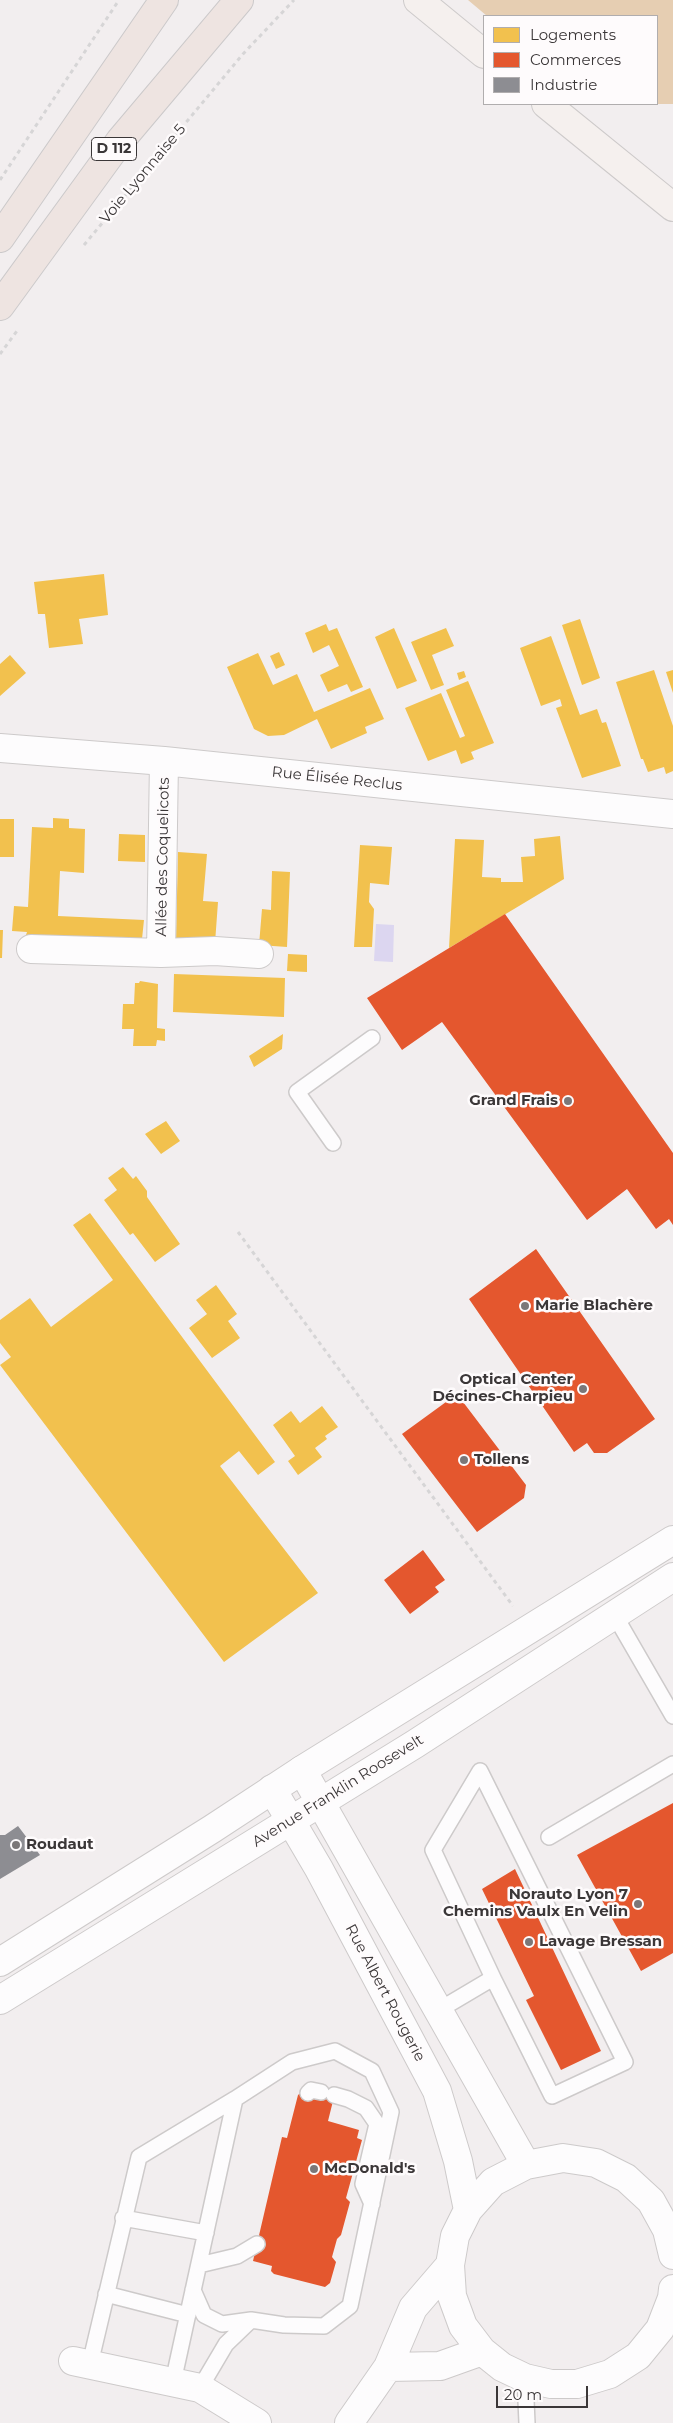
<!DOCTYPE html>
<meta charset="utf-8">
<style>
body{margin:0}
#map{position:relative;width:673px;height:2423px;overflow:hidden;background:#f2eeef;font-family:Montserrat,sans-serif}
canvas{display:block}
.legend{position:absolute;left:483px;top:15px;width:175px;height:90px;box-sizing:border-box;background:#fefbfc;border:1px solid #b0adae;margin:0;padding:6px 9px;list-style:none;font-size:15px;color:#3b3738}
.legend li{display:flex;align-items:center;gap:10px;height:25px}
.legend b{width:25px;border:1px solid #b0adae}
.scale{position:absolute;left:496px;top:2386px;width:92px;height:22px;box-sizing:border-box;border:2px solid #3b3738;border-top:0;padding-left:6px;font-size:15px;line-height:18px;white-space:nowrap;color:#3b3738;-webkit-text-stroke:4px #fefbfc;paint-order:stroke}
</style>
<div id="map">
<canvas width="673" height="2423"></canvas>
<ul class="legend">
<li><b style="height:14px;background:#f2c14e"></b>Logements</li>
<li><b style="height:14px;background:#e4572e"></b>Commerces</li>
<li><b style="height:14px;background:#8d8d92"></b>Industrie</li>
</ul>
<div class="scale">20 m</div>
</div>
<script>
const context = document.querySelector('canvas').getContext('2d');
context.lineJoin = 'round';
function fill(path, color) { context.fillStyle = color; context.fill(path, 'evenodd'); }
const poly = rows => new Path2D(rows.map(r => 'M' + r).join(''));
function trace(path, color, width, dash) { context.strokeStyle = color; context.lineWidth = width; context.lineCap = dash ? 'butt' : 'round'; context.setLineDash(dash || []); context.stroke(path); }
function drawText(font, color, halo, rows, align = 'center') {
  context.font = font + ' Montserrat,sans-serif'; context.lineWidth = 5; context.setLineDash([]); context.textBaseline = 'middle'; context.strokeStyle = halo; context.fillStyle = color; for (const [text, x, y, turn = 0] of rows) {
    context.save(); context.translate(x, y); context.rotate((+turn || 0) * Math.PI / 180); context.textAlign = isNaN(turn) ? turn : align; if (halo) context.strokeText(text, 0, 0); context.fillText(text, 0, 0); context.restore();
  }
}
fill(poly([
 [468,0,673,0,673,104,657,104,657,16,487,16]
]), '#e6ceb2');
fill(poly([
 [376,924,394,925,393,962,374,961]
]), '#dcd6f0');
fill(poly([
 [104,574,108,615,79,619,83,644,49,648,45,614,38,614,34,582],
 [580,619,600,678,582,685,562,625],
 [326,624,329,631,337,628,363,687,351,692,347,684,328,692,320,675,339,666,329,645,313,653,305,633],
 [394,628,417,681,397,689,375,637],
 [446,628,454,646,432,655,444,685,431,690,411,642],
 [551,636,580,715,597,709,602,723,606,722,621,766,582,778,556,708,562,706,560,699,541,706,520,648],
 [279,652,285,665,276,669,270,656],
 [258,653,273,685,297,674,314,712,370,688,384,719,365,727,367,733,331,749,317,719,284,735,268,736,254,729,227,667],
 [10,655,26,673,0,696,0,664],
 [654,670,673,726,673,771,666,774,664,767,648,772,643,759,641,759,616,682],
 [673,670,673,693,666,672],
 [464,671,466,677,459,680,457,673],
 [468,681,494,743,471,752,474,759,461,764,456,750,428,761,405,708,441,693,460,738,465,736,446,690],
 [53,818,69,819,69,828,85,829,84,873,60,871,58,916,144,920,142,939,26,935,27,932,12,931,14,906,28,907,32,827,53,828],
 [0,819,14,819,14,857,0,857],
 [119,834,145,835,145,862,118,861],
 [560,836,564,879,449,948,455,839,484,840,482,877,501,878,501,882,523,882,521,857,535,856,534,839],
 [360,845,392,847,389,885,370,883,369,902,374,909,372,947,354,947],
 [178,852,207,854,203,901,218,902,215,943,176,941],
 [272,871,290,872,287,947,259,945,262,909,271,910],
 [0,930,3,930,2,958,0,958],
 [288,954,307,955,307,972,287,971],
 [174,974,285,978,284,1017,173,1012],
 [140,981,158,984,157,1028,165,1029,165,1041,157,1040,156,1046,133,1046,134,1029,122,1029,123,1004,134,1004,135,983,139,983],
 [283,1034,282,1049,254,1067,249,1056],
 [166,1121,180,1141,161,1154,145,1134],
 [123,1167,133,1179,136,1176,147,1191,147,1197,180,1244,155,1262,133,1233,130,1235,104,1200,117,1190,108,1178],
 [90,1213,275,1462,258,1475,239,1451,220,1466,318,1593,224,1662,0,1365,11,1357,0,1343,0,1320,30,1298,51,1327,113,1280,73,1225],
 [216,1285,237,1314,228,1321,240,1338,212,1358,189,1328,207,1314,196,1300],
 [322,1406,338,1427,325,1436,327,1439,315,1448,322,1457,298,1475,288,1461,295,1456,273,1425,291,1411,300,1423]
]), '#f2c14e');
fill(poly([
 [505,914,673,1153,673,1225,669,1219,656,1229,627,1189,587,1220,442,1022,402,1050,367,998],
 [536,1249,655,1419,607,1453,594,1453,587,1443,574,1452,469,1299],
 [457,1394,526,1485,524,1498,477,1532,402,1434],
 [423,1550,445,1580,435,1587,439,1592,410,1614,384,1580],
 [673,1803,673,1953,641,1971,577,1855],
 [515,1869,601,2051,561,2070,526,2000,534,1996,482,1889],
 [303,2091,335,2093,328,2121,359,2130,357,2138,362,2140,346,2198,350,2202,341,2235,337,2239,332,2257,336,2262,330,2283,325,2287,274,2274,271,2271,272,2266,253,2261,282,2137,287,2138,298,2095]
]), '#e4572e');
fill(poly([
 [18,1826,40,1855,0,1879,0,1835,5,1835]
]), '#8d8d92');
const service = poly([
 [333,1143,297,1092,372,1038],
 [614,1614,673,1716],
 [549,1837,673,1764],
 [439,2010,493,1978,433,1850,480,1771,625,2062,552,2096,493,1978],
 [308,2093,311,2090,321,2092],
 [334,2095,348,2099,366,2108,377,2124,363,2184,372,2204],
 [123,2218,206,2233],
 [199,2265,237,2256,257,2244],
 [193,2290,204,2315,222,2324,251,2320],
 [106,2294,188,2315],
 [90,2364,139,2157,235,2099],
 [525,2378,527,2423],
 [173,2382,235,2099,292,2062,335,2051,372,2071,391,2112,350,2306,324,2326,284,2325,251,2320,226,2344,200,2388]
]);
const minor = poly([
 [0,748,164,761,673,814],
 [31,949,161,953,164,761],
 [161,953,215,951,259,954],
 [302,1770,526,2165],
 [272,1789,319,1869,437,2091,458,2161,468,2210],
 [673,2255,667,2230,651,2201,626,2178,596,2163,563,2158,526,2165,493,2182,468,2210,455,2236,450,2265,452,2296,463,2326,482,2351,502,2367,525,2378,551,2384,577,2384,610,2374,638,2356,660,2329,672,2298,673,2289],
 [73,2361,200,2388,257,2423],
 [388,2367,440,2366,482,2351],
 [349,2423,388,2367,413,2308,450,2265]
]);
const tertiary = poly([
 [0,1962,212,1829,302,1770,673,1540],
 [0,2000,415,1744,673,1577]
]);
const secondary = poly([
 [418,0,484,54],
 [546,104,673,207]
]);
const primary = poly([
 [0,238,164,0],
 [0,306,120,141,239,0]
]);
trace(service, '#cdcaca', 18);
trace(minor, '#cdcaca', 30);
trace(tertiary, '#cdcaca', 30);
trace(secondary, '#cdcaca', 30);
trace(primary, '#cbc9ca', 30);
trace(poly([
 [0,180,119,0],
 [84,245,243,54,294,0],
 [0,354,17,331],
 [238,1232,513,1606]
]), '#d6d5d6', 3, [4, 4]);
trace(service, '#fdfcfd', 15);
trace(minor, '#fdfcfd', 28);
trace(tertiary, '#fdfcfd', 28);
trace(secondary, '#f5f0ee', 28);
trace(primary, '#eee4e1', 28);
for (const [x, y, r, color] of [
 [568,1101,5,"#7b7778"],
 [525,1306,5,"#7b7778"],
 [583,1389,5,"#7b7778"],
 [464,1460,5,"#7b7778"],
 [16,1845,5,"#7b7778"],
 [638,1904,5,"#7b7778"],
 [529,1942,5,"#7b7778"],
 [314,2169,5,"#7b7778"]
]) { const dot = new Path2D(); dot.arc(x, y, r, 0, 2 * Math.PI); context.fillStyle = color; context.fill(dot); trace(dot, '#fefbfc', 2); }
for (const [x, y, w] of [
 [114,149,45]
]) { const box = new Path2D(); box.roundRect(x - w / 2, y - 11.5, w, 23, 4); context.fillStyle = '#fefbfc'; context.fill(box); trace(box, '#3b3738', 1); }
drawText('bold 14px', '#3b3738', null, [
 ["D 112",114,149]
]);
drawText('15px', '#3b3738', '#fefbfc', [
 ["Voie Lyonnaise 5",143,174,-50],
 ["Rue Élisée Reclus",337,779,6],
 ["Allée des Coquelicots",163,857,-89],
 ["Avenue Franklin Roosevelt",338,1791,-32],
 ["Rue Albert Rougerie",385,1993,62]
]);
drawText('bold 15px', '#3b3738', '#fefbfc', [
 ["Grand Frais",558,1101,"right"],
 ["Marie Blachère",535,1306],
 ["Optical Center",573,1380,"right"],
 ["Décines-Charpieu",573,1397,"right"],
 ["Tollens",474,1460],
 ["Roudaut",26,1845],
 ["Norauto Lyon 7",628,1895,"right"],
 ["Chemins Vaulx En Velin",628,1912,"right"],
 ["Lavage Bressan",539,1942],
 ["McDonald's",324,2169]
], 'left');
</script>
